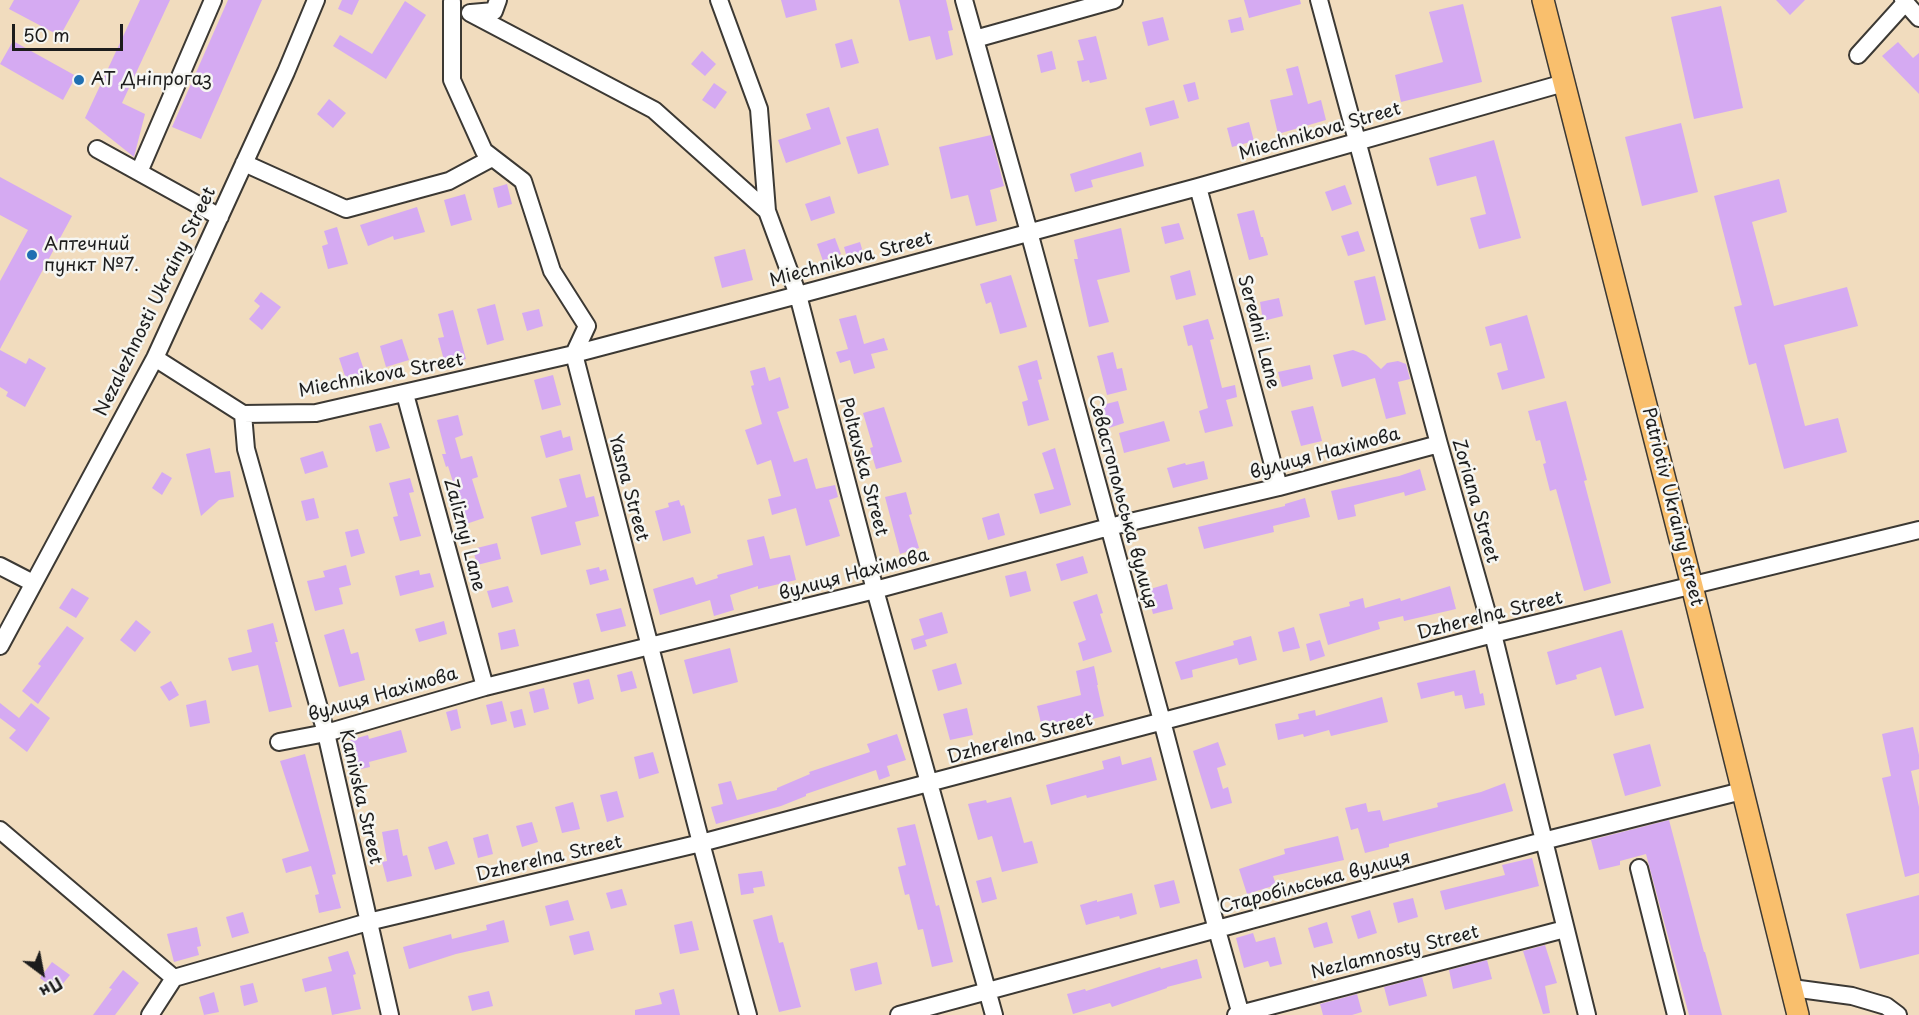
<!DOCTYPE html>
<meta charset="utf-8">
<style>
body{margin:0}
#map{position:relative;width:1919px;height:1015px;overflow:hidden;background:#f1dcbe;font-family:"Playpen Sans",sans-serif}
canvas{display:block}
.north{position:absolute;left:12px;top:943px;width:60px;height:60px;-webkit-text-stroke:4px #f6f6f2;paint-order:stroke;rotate:148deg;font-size:16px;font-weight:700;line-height:24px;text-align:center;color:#1c1c1c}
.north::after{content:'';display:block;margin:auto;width:21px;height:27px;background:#1c1c1c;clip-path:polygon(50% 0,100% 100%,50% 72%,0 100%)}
.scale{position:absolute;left:12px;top:24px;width:111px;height:27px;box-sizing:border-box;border:3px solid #1c1c1c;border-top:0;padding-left:8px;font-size:18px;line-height:21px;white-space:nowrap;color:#1c1c1c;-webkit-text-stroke:4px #f6f6f2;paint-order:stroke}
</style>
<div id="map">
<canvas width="1919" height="1015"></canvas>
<div class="north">Пн</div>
<div class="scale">50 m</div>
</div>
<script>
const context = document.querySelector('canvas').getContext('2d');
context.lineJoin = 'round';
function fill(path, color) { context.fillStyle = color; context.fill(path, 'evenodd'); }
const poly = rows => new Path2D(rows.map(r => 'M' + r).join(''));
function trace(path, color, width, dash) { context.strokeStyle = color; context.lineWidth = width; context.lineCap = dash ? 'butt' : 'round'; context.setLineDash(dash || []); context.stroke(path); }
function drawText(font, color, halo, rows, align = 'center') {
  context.font = font + ' "Playpen Sans",sans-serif'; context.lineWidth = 5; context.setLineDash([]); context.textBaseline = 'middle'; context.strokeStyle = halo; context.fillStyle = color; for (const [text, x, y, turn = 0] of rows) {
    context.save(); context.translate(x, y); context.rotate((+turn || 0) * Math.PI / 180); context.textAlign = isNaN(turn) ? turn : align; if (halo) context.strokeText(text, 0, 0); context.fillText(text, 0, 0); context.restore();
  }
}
fill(poly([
 [14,0,80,0,60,36,9,9],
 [140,0,170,0,122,103,145,114,134,157,85,118],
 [228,0,262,0,201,139,172,127],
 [342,0,359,0,352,15,338,9],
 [781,0,815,0,817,10,786,18],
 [899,0,946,0,953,30,948,31,953,55,936,60,930,36,909,41],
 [1244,0,1300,0,1301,4,1249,18],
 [1776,0,1805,0,1790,15],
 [405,1,426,15,386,79,333,46,340,35,372,54],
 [1463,4,1482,82,1401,102,1395,75,1443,62,1429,12],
 [1721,6,1743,108,1694,119,1671,17],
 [1163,17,1169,40,1148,46,1142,22],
 [1241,17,1244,30,1231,33,1228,20],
 [1096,36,1107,79,1090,83,1089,80,1082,82,1077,61,1084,60,1078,40],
 [852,39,859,63,841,68,835,44],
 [13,41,76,76,63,100,0,64],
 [1898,42,1913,58,1919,53,1919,94,1882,56],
 [702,51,716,64,705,76,691,64],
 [1052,51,1056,69,1041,73,1037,55],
 [1298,66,1308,104,1321,100,1326,120,1278,134,1270,100,1293,95,1286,69],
 [1195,82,1199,99,1188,102,1183,85],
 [714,83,727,92,715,109,702,100],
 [329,99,346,113,333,128,317,114],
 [1174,100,1179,118,1150,126,1145,108],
 [829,107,841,144,786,163,778,140,811,129,806,114],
 [1249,122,1254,141,1232,147,1227,128],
 [1681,123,1698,192,1642,206,1625,137],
 [878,128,889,165,858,174,846,137],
 [991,135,1004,186,990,190,997,221,976,226,968,195,951,199,939,147],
 [1494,140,1521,238,1479,249,1470,218,1486,214,1476,176,1437,186,1429,158],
 [1141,152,1144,166,1091,180,1093,187,1075,192,1070,174],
 [0,177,72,216,0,349,0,281,28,230,0,215],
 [1779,179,1787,212,1752,222,1774,306,1847,287,1858,326,1784,345,1805,426,1838,418,1847,452,1784,469,1756,363,1749,365,1734,307,1742,305,1714,196],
 [507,184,512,204,498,208,493,188],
 [1345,185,1352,204,1332,211,1325,192],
 [465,194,472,220,451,226,444,200],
 [830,196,835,213,811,221,805,204],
 [417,207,425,232,394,240,393,236,368,246,360,225],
 [1254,210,1261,237,1263,237,1268,255,1249,260,1237,214],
 [1179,223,1184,239,1165,244,1161,227],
 [337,227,348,264,328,269,322,246,328,244,324,231],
 [1121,228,1130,272,1097,280,1109,322,1089,327,1074,259,1078,259,1074,240],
 [1358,231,1365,251,1348,256,1341,236],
 [835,238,841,254,823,261,817,244],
 [860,242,864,256,848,261,844,247],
 [745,249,753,280,722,288,714,257],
 [1190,270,1196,295,1176,300,1170,276],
 [1011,275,1027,327,1000,334,991,302,986,304,980,284],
 [1375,276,1386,320,1365,325,1354,281],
 [261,292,281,307,262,330,249,319,260,306,254,301],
 [1279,298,1283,316,1263,321,1260,302],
 [495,304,504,340,487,345,477,309],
 [539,309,543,326,527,331,522,313],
 [453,310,466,359,445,364,438,338,444,337,438,314],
 [856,315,864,344,884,338,888,350,871,354,875,368,854,374,850,360,840,363,836,352,848,349,839,319],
 [1527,315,1545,378,1502,390,1497,373,1508,370,1501,343,1490,346,1485,327],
 [1208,319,1214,339,1210,340,1222,388,1235,385,1237,397,1226,400,1233,426,1205,433,1199,411,1208,408,1192,345,1188,346,1183,326],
 [402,339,409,360,386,367,380,346],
 [0,350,26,364,29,358,46,368,25,407,6,396,8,392,0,387],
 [1353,350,1366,355,1381,369,1387,363,1398,361,1406,364,1410,379,1398,382,1406,414,1386,419,1375,378,1342,387,1333,355],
 [358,352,365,373,346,379,339,358],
 [1113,352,1117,369,1122,368,1127,390,1107,395,1097,356],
 [1037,360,1042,379,1038,380,1049,420,1028,426,1022,402,1028,400,1018,366],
 [1310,365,1313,379,1282,387,1278,372],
 [765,367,769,381,780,377,789,408,777,412,794,462,807,458,816,489,835,485,838,497,829,500,840,536,806,546,796,508,772,515,768,499,781,496,771,460,757,465,745,430,762,424,751,386,754,385,750,371],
 [553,375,561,405,542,410,534,380],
 [1118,401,1124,423,1109,428,1102,405],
 [1566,401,1587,480,1584,481,1611,583,1584,591,1556,489,1550,491,1543,464,1546,463,1540,440,1536,441,1528,411],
 [1313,406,1322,441,1301,446,1291,411],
 [884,407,902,462,876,469,870,448,873,447,863,413],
 [458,415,463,435,455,438,461,459,472,456,478,477,472,479,484,518,466,524,448,466,446,467,442,454,446,454,437,420],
 [1164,421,1170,441,1124,453,1119,433],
 [381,423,390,448,376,452,369,426],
 [561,430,563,438,570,436,573,450,546,458,540,436],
 [210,448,215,473,230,471,234,497,219,500,201,516,186,454],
 [1055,448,1071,505,1040,514,1034,494,1054,489,1042,453],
 [323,451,328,467,305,474,300,458],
 [1204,461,1208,479,1173,488,1167,468,1185,463,1186,465],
 [1420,469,1426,490,1405,496,1404,492,1354,505,1356,516,1338,520,1331,491,1399,476],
 [162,472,172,478,162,495,152,488],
 [580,474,586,498,594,496,599,516,575,522,581,545,541,555,531,517,567,507,559,479],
 [410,478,414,492,409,493,421,536,400,541,393,517,398,516,389,483],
 [906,492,912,514,909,515,919,548,900,554,885,497],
 [314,498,319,518,306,521,301,501],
 [1305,498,1310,517,1273,526,1274,532,1204,549,1198,527,1285,506,1285,504],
 [679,500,681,506,684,505,691,533,663,541,655,511,669,507,668,503],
 [999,513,1005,535,988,540,982,518],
 [358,529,365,553,351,557,345,532],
 [764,536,770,559,790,555,796,580,758,589,758,586,730,595,734,610,714,616,710,600,660,615,653,589,693,577,696,585,718,578,717,575,753,565,747,540],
 [497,543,501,559,477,565,473,549],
 [1083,556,1088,573,1061,581,1056,564],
 [346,565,351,585,339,588,343,604,315,611,307,581,325,577,323,571],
 [599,567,600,571,606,569,609,580,590,585,586,570],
 [419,570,420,575,430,573,434,587,400,596,395,576],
 [1026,571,1031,591,1010,597,1005,576],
 [1167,584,1173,609,1153,614,1147,590],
 [508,586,513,602,492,608,487,591],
 [1450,586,1456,609,1404,621,1403,616,1378,622,1380,629,1328,645,1319,614,1350,606,1349,602,1363,598,1365,608,1400,598,1401,601],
 [72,588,89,598,76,618,59,608],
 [1097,594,1103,613,1100,614,1112,652,1083,661,1078,643,1086,640,1073,602],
 [621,608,626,626,601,632,596,614],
 [942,612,948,633,925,640,927,646,914,650,911,639,924,635,919,619],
 [136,620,151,632,135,652,120,640],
 [444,621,447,634,419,642,415,629],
 [273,623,278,642,275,642,292,707,269,712,258,665,232,671,228,658,252,652,247,630],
 [67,626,84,638,38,704,22,691,41,666,38,664],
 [1294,627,1300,648,1283,652,1278,632],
 [344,629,351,654,358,652,365,680,339,687,324,635],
 [515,629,519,646,501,650,498,633],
 [1622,630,1644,708,1615,716,1601,667,1576,675,1577,679,1556,685,1547,652],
 [1251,636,1257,660,1239,665,1237,658,1192,670,1193,677,1181,680,1175,662,1234,645,1233,641],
 [1320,640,1325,656,1310,661,1306,644],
 [730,648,738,682,693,694,684,660],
 [956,663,962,684,938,691,932,670],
 [1094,666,1098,685,1097,685,1104,716,1043,732,1037,706,1081,695,1076,671],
 [1475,670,1480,694,1483,693,1485,705,1465,709,1462,695,1455,696,1454,691,1421,699,1417,683],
 [632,671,637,688,621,692,617,675],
 [589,679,594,699,578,704,573,683],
 [171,681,179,695,169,701,160,687],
 [544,688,549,709,534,713,529,692],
 [1382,697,1388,722,1331,736,1329,730,1304,737,1303,734,1278,740,1275,724,1299,719,1298,714,1315,710,1316,716],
 [206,700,210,723,190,727,186,705],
 [502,701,507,721,491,725,486,705],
 [0,703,19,718,31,703,50,718,27,752,9,738,16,730,0,718],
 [967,708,973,735,950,740,943,714],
 [457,709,461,728,451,731,446,712],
 [522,709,526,725,514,728,510,712],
 [1913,727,1919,755,1919,769,1911,771,1919,807,1919,873,1905,877,1882,778,1891,776,1882,734],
 [401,730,407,752,369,762,370,767,357,770,350,740,368,735,369,739],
 [897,734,906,760,887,766,890,776,879,780,876,770,806,794,806,796,781,806,716,824,711,807,723,804,718,784,731,781,737,800,777,790,777,788,810,774,809,772,870,752,867,744],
 [1218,742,1226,765,1217,768,1223,789,1228,787,1232,803,1211,809,1193,751],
 [1650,744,1661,786,1625,796,1613,754],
 [653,752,659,773,639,779,634,757],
 [305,754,336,874,332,875,341,908,319,913,315,895,319,894,311,866,286,873,282,859,309,851,280,761],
 [1120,756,1122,765,1151,757,1157,780,1087,798,1086,795,1051,805,1046,785,1104,769,1102,761],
 [1505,783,1513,811,1389,844,1389,847,1365,853,1358,828,1351,830,1345,808,1366,803,1368,812,1380,810,1383,821,1438,807,1437,803,1481,792],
 [617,791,624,817,607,822,600,795],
 [1011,797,1024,843,1032,841,1038,863,1002,872,992,836,978,840,968,804,986,800,987,803],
 [573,802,580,829,562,833,555,807],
 [1669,820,1704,952,1705,952,1722,1015,1689,1015,1646,854,1620,861,1620,865,1599,870,1591,840],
 [532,822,538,842,522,847,516,826],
 [915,824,936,906,939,905,953,962,932,967,923,929,918,930,909,894,905,895,898,867,906,865,897,828],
 [398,829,403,856,407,855,412,876,387,882,382,862,387,861,382,832],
 [488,834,493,854,478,858,473,838],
 [1338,836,1344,860,1273,876,1276,885,1247,894,1239,869,1285,854,1284,849],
 [447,841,455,864,435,870,428,847],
 [1532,858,1539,886,1445,910,1440,891,1505,875,1502,865],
 [762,871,765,886,753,888,754,893,741,895,738,874],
 [991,877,997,899,982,903,976,881],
 [1174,880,1180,903,1160,908,1154,885],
 [622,889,627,905,611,909,606,893],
 [1132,893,1137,914,1120,919,1119,916,1086,925,1080,905,1097,900,1097,902],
 [1919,895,1919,954,1860,969,1846,914],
 [1413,898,1418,917,1398,923,1393,903],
 [568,900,574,920,550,926,545,906],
 [1370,910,1377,933,1358,939,1351,916],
 [243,912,249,933,232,938,226,917],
 [772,915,779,943,783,942,801,1007,779,1012,753,920],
 [504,920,509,942,456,954,409,969,403,947,451,934,452,939,487,930,486,925],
 [692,921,699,950,680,954,674,925],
 [1327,922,1333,943,1314,948,1308,928],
 [197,927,201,946,197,947,199,955,174,962,167,934],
 [589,931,594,950,574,955,569,936],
 [1253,933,1256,942,1275,937,1282,964,1270,967,1268,961,1244,968,1236,938],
 [1545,945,1557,983,1545,986,1550,1013,1543,1014,1523,951],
 [348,951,356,974,353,975,361,1009,332,1015,326,987,305,992,302,979,332,971,328,957],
 [1197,959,1202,978,1167,987,1167,988,1112,1007,1110,1003,1073,1014,1067,994,1085,989,1086,991,1160,967,1161,969],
 [1487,960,1492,979,1453,989,1449,970],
 [52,962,70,975,57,991,40,978],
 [877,962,882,984,855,991,850,969],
 [123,970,139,983,115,1015,93,1015,112,989,109,988],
 [1422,977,1427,996,1389,1006,1384,987],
 [253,983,258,1002,244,1006,240,986],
 [674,989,680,1015,635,1015,635,1010,662,1004,659,993],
 [489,991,493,1006,472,1011,468,996],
 [214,992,219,1012,204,1015,199,997],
 [1357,994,1362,1012,1352,1015,1323,1015,1320,1004]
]), '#d5aaf2');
const minor = poly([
 [719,0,759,109,767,211,798,295,875,590,994,1015],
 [964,0,1029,232,1162,721,1217,930,1241,1015],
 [1319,0,1439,444,1493,634,1587,1015],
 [1903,0,1919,18],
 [452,2,452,80,484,151,523,181,552,271,587,326,574,354,701,843,748,1015],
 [470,13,654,110,767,211],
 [471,13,494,11,498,0],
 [975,39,1114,0],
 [1858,55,1905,3],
 [97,149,220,217],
 [244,163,346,209,449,181,492,158],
 [139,172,213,0],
 [1198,187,1279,487],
 [155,358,243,414,316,413,574,354,798,295,1198,187,1564,83],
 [405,394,485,687],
 [243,414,246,449,326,733,390,1015],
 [0,566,33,583],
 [0,646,155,358,286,72,316,0],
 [279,742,326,733,485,687,875,590,1109,527,1279,487,1439,444],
 [0,830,174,978],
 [1639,868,1676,1015],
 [1792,988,1852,996,1886,1006,1898,1015],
 [150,1015,174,978,368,922,701,843,1493,634,1919,530],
 [899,1015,1543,841,1742,791],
 [1236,1015,1565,929]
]);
const major = poly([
 [1543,0,1692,586,1798,1015]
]);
trace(minor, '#3c3934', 20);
trace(major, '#3c3934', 24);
trace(minor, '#fff', 16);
trace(major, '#f9bf6d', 21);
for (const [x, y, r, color] of [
 [79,80,6,"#1f6fb2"],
 [32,255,6,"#1f6fb2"]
]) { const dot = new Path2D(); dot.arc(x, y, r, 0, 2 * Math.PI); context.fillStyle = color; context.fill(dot); trace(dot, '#f6f6f2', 2); }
drawText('18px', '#1c1c1c', '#f6f6f2', [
 ["АТ Дніпрогаз",91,80],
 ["Аптечний",44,245],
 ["пункт №7.",44,266]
], 'left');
drawText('18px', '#1c1c1c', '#f6f6f2', [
 ["Miechnikova Street",1320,132,-16],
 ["Miechnikova Street",851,260,-15],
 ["Nezalezhnosti Ukrainy Street",156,302,-64],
 ["Serednii Lane",1258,332,75],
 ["Miechnikova Street",381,376,-11],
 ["вулиця Нахімова",1325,454,-15],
 ["Poltavska Street",863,467,75],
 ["Yasna Street",628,488,75],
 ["Zoriana Street",1475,501,74],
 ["Севастопольська вулиця",1122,502,75],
 ["Patriotiv Ukrainy street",1672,507,76],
 ["Zaliznyi Lane",464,535,75],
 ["вулиця Нахімова",854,575,-15],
 ["Dzherelna Street",1490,616,-14],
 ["вулиця Нахімова",383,695,-16],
 ["Dzherelna Street",1020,739,-15],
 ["Kanivska Street",360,797,77],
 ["Dzherelna Street",549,859,-13],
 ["Старобільська вулиця",1315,883,-15],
 ["Nezlamnosty Street",1395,953,-14]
]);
</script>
